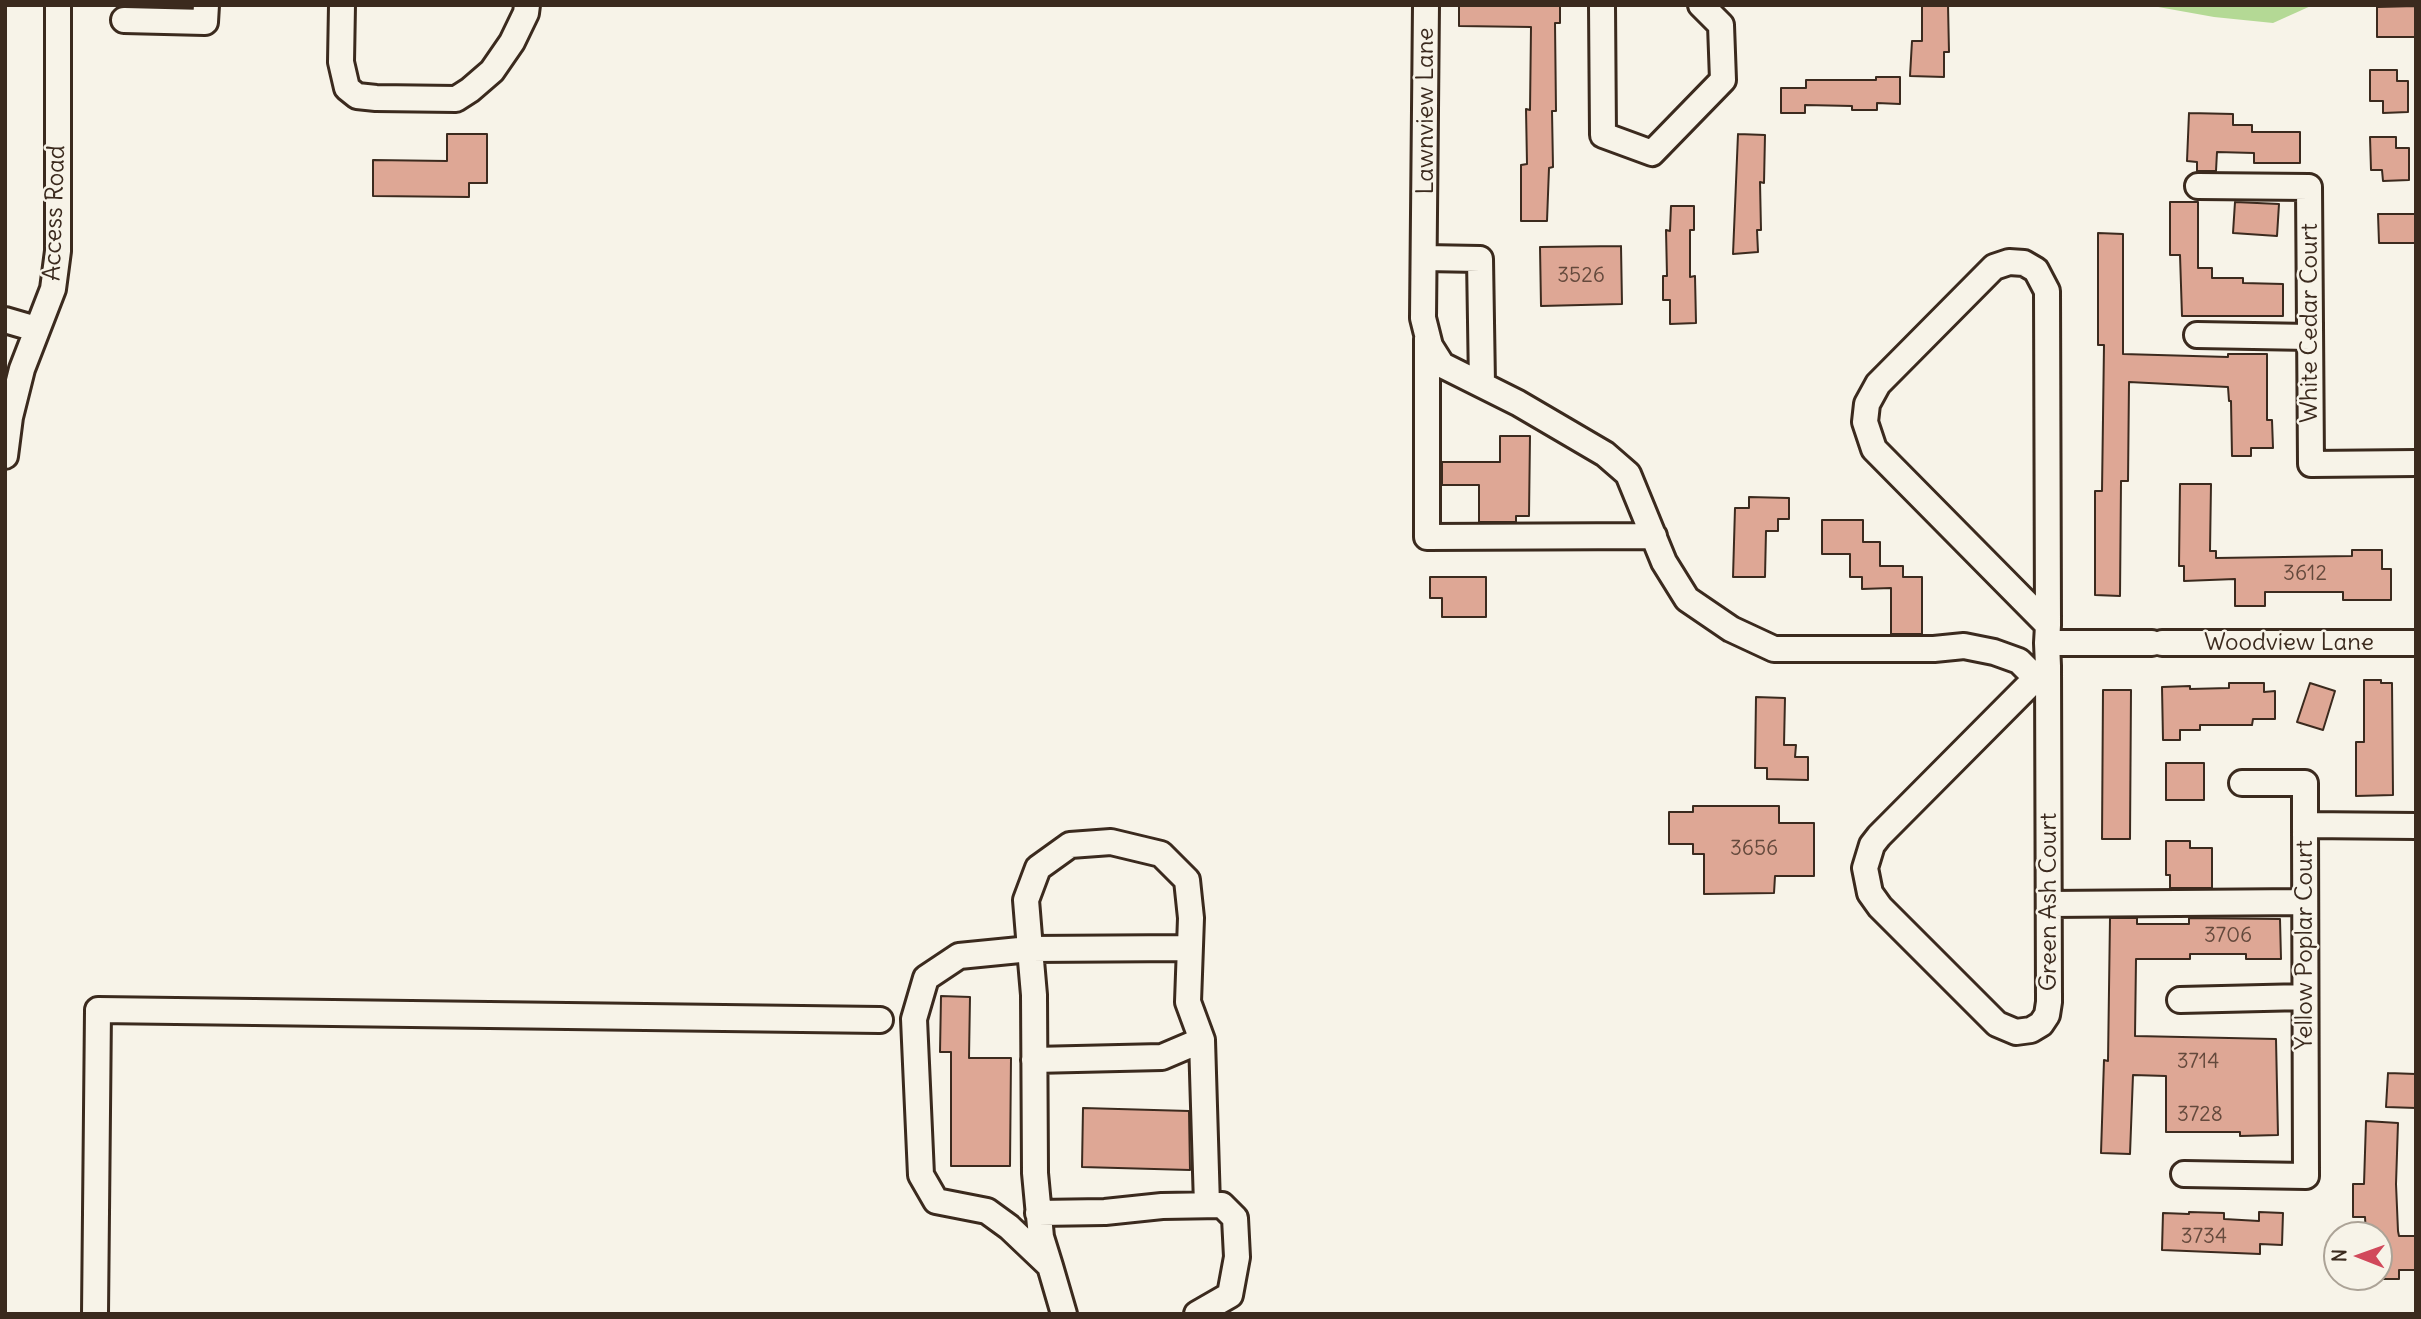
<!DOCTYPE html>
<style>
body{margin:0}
#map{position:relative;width:2421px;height:1319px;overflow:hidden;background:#f7f3e8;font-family:Delius,sans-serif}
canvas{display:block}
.frame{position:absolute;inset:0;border:7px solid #3b2a1e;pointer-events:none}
.north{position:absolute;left:2323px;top:1221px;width:70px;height:70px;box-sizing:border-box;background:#f7f3e8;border:2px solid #aca397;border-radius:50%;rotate:271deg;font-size:19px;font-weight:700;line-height:28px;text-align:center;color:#3b2a1e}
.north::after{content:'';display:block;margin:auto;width:24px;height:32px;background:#d1495b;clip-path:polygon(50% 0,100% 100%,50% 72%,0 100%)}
</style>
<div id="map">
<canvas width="2421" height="1319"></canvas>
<div class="frame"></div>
<div class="north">N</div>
</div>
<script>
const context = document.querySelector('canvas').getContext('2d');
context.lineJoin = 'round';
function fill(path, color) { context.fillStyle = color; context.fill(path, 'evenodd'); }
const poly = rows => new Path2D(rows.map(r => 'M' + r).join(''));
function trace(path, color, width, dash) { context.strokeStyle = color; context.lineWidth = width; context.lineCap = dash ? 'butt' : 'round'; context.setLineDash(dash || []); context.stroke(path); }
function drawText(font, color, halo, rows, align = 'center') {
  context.font = font + ' Delius,sans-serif'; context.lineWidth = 5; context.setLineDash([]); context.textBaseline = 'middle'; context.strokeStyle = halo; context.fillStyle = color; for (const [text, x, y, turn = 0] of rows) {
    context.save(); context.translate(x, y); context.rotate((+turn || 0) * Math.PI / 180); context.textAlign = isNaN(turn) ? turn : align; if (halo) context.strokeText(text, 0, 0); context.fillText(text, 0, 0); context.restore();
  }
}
fill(poly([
 [2147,5,2313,5,2273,23,2214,17]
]), '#b4d995');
const building = poly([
 [1459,5,1560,5,1560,23,1555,23,1556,111,1552,111,1553,167,1549,168,1547,221,1521,221,1521,165,1527,164,1526,109,1530,110,1531,27,1459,26,1459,5],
 [1922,5,1948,5,1949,52,1944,52,1944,77,1910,76,1912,41,1922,41,1922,5],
 [2416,6,2416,37,2377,37,2377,7,2416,6],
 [2370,70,2397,70,2397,81,2408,81,2408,112,2383,113,2383,101,2370,101,2370,70],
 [1876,77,1900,77,1900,104,1877,103,1877,110,1852,110,1852,106,1805,105,1805,113,1781,113,1781,88,1806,88,1806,80,1876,80,1876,77],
 [2189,113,2233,114,2233,125,2252,125,2252,132,2300,132,2300,163,2254,163,2254,153,2217,152,2216,171,2197,171,2197,162,2187,161,2189,113],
 [447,134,487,134,487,183,469,183,469,197,373,196,373,160,447,161,447,134],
 [1738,134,1765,135,1764,183,1760,182,1761,230,1757,230,1758,252,1733,254,1738,134],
 [2370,137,2396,137,2396,148,2409,148,2409,180,2383,181,2382,170,2371,170,2370,137],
 [2170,202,2198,202,2198,268,2212,268,2212,278,2243,278,2243,283,2283,284,2283,316,2182,316,2180,255,2170,255,2170,202],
 [2235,202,2279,204,2277,236,2233,233,2235,202],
 [1671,206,1694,206,1694,230,1690,230,1690,277,1695,276,1696,323,1670,324,1670,300,1663,300,1663,276,1667,276,1666,230,1670,231,1671,206],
 [2378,214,2416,214,2416,243,2379,243,2378,214],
 [2098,233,2123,234,2123,354,2228,357,2228,354,2267,354,2267,420,2272,420,2273,448,2251,448,2251,456,2232,456,2231,401,2229,401,2228,387,2129,382,2128,481,2121,481,2120,596,2095,595,2095,491,2102,491,2104,345,2098,345,2098,233],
 [1621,246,1622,304,1541,306,1540,247,1621,246],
 [1500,436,1530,436,1529,516,1516,516,1516,522,1479,522,1479,485,1442,485,1442,462,1500,462,1500,436],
 [2180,484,2211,484,2210,551,2216,551,2216,558,2352,556,2352,550,2382,550,2382,569,2391,569,2391,600,2343,600,2343,592,2265,592,2265,606,2235,606,2235,579,2184,581,2184,566,2179,566,2180,484],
 [1749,497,1789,498,1789,519,1778,519,1778,531,1766,531,1765,577,1733,577,1735,508,1749,508,1749,497],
 [1822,520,1863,520,1863,542,1880,542,1880,566,1903,566,1903,577,1922,577,1922,634,1891,634,1891,588,1862,589,1862,577,1850,577,1850,554,1822,554,1822,520],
 [1430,577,1486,577,1486,617,1442,617,1442,598,1430,598,1430,577],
 [2364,680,2381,680,2381,683,2392,683,2393,795,2356,796,2356,742,2364,742,2364,680],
 [2229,683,2264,683,2264,692,2275,691,2275,719,2253,719,2252,725,2200,725,2200,730,2180,730,2180,740,2163,740,2162,687,2190,686,2190,689,2229,688,2229,683],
 [2310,683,2335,691,2323,730,2297,722,2310,683],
 [2103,690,2131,690,2130,839,2102,839,2103,690],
 [1756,697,1785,698,1784,745,1796,745,1795,757,1808,757,1808,780,1767,779,1767,768,1755,768,1756,697],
 [2166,763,2204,763,2204,800,2166,800,2166,763],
 [1693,806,1779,806,1779,823,1814,823,1814,876,1775,876,1774,893,1704,894,1704,854,1693,854,1693,844,1669,844,1669,812,1693,812,1693,806],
 [2166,841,2190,841,2190,848,2212,848,2212,888,2170,888,2170,875,2166,875,2166,841],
 [2110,918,2137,918,2137,924,2189,924,2189,918,2280,919,2281,959,2246,959,2246,954,2190,954,2190,959,2136,959,2135,1036,2276,1039,2278,1135,2240,1136,2240,1132,2166,1132,2166,1076,2133,1075,2130,1154,2101,1153,2104,1060,2108,1061,2110,918],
 [941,996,970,997,969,1058,1011,1058,1010,1166,951,1166,951,1052,940,1052,941,996],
 [2388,1073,2416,1074,2416,1108,2386,1107,2388,1073],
 [1083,1108,1189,1111,1190,1170,1082,1167,1083,1108],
 [2366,1121,2398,1123,2396,1184,2398,1231,2399,1236,2416,1236,2416,1270,2399,1270,2399,1279,2379,1279,2379,1235,2366,1235,2365,1217,2353,1217,2353,1184,2364,1184,2366,1121],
 [2189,1212,2224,1213,2224,1219,2259,1221,2259,1212,2283,1213,2282,1245,2260,1244,2260,1254,2162,1250,2163,1213,2189,1214,2189,1212]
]);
fill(building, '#dea795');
trace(building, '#3b2a1e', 2);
const minor = poly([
 [342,5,341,62,347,88,357,96,376,98,456,99,470,90,492,71,512,42,526,13,527,5],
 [1426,5,1423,318,1430,346,1442,365,1518,403,1605,454,1628,474,1664,562,1687,599,1731,629,1774,649,1934,649,1964,646,1994,652,2019,661,2036,678],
 [1602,5,1603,135,1652,153,1723,80,1721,25,1701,5],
 [124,20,205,22,206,5],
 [2198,186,2309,187,2311,464,2416,463],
 [1425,258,1480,259,1482,384],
 [5,320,36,329],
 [2197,335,2310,337],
 [1427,339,1427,537,1654,536],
 [5,456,10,417,22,369,53,289,58,251,58,5],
 [2048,625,1874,449,1865,422,1867,404,1878,384,1994,267,2009,262,2024,263,2036,270,2047,291,2048,625,2047,643,2048,666,2049,1002,2047,1015,2041,1024,2031,1030,2016,1032,1997,1024,1880,907,1870,893,1865,868,1872,845,1879,836,2048,666],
 [2047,643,2152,643],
 [2162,643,2416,643],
 [2242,783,2305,783,2305,825],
 [2049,904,2305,902],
 [1189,948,1030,949,1026,900,1038,868,1070,845,1111,842,1161,854,1187,880,1191,918,1188,1002,1202,1040,1207,1205],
 [2180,1000,2305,997],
 [1034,1060,1162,1057,1202,1040],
 [2184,1174,2306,1176,2305,825,2416,826],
 [1038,1213,1105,1212,1162,1206,1222,1205,1235,1218,1237,1257,1230,1295,1197,1314],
 [1050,1266,1009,1227,987,1211,936,1201,921,1175,914,1019,926,978,959,956,1030,949,1034,995,1035,1173,1041,1237,1050,1266,1064,1314],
 [95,1314,98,1010,880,1020]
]);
trace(minor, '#3b2a1e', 30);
trace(minor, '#f7f3e8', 24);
drawText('21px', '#64493c', null, [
 ["3526",1581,276],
 ["3612",2305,574],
 ["3656",1754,849],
 ["3706",2228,936],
 ["3714",2198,1062],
 ["3728",2200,1115],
 ["3734",2204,1237]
]);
drawText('24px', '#3b2a1e', '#f7f3e8', [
 ["Lawnview Lane",1426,111,-90],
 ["Access Road",55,213,-88],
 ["White Cedar Court",2310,323,-90],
 ["Woodview Lane",2289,643],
 ["Green Ash Court",2049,902,-90],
 ["Yellow Poplar Court",2305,945,-90]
]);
</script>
